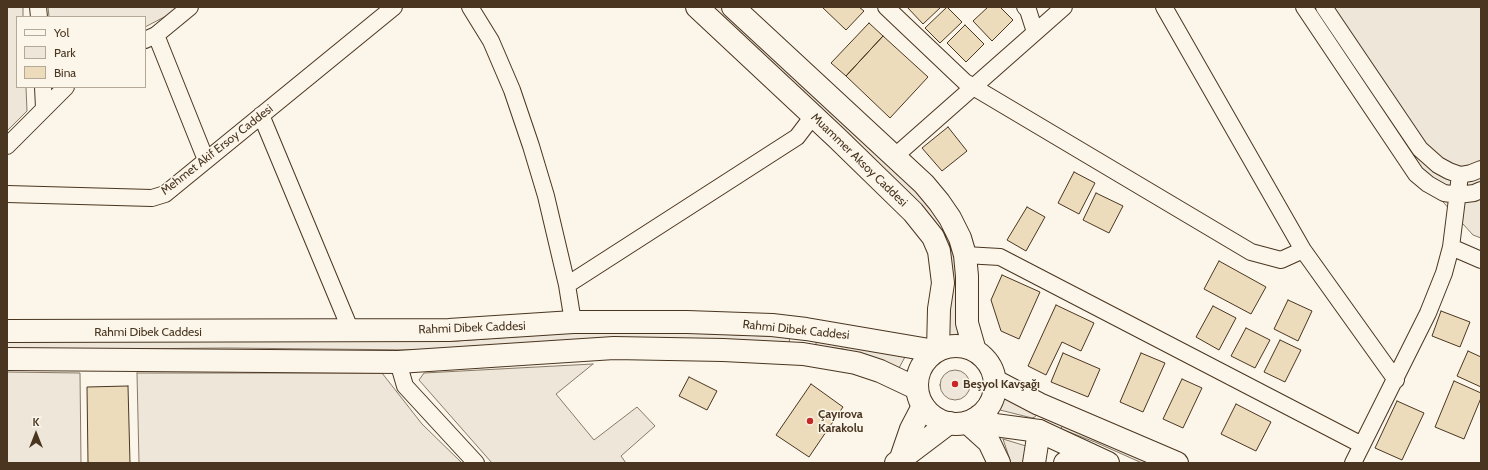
<!DOCTYPE html>
<meta charset="utf-8">
<style>
body{margin:0}
#map{position:relative;width:1488px;height:470px;overflow:hidden;background:#fbf6e9;font-family:Cabin,sans-serif}
canvas{display:block}
.frame{position:absolute;inset:0;border:8px solid #4a3520;pointer-events:none}
.legend{position:absolute;left:16px;top:16px;width:130px;height:72px;box-sizing:border-box;background:#fbf6e9;border:1px solid #b4a999;margin:0;padding:5px 7px;list-style:none;font-size:12px;color:#4a3520}
.legend li{display:flex;align-items:center;gap:8px;height:20px}
.legend b{width:20px;border:1px solid #b4a999}
.north{position:absolute;left:16px;top:414px;width:40px;height:40px;-webkit-text-stroke:3px #fbf6e9;paint-order:stroke;rotate:0deg;font-size:11px;font-weight:700;line-height:16px;text-align:center;color:#4a3520}
.north::after{content:'';display:block;margin:auto;width:14px;height:18px;background:#4a3520;clip-path:polygon(50% 0,100% 100%,50% 72%,0 100%)}
</style>
<div id="map">
<canvas width="1488" height="470"></canvas>
<div class="frame"></div>
<ul class="legend">
<li><b style="height:5px;background:#fbf6e9"></b>Yol</li>
<li><b style="height:11px;background:#ede6d9"></b>Park</li>
<li><b style="height:11px;background:#ecdcbc"></b>Bina</li>
</ul>
<div class="north">K</div>
</div>
<script>
const context = document.querySelector('canvas').getContext('2d');
context.lineJoin = 'round';
function fill(path, color) { context.fillStyle = color; context.fill(path, 'evenodd'); }
const poly = rows => new Path2D(rows.map(r => 'M' + r).join(''));
function trace(path, color, width, dash) { context.strokeStyle = color; context.lineWidth = width; context.lineCap = dash ? 'butt' : 'round'; context.setLineDash(dash || []); context.stroke(path); }
function drawText(font, color, halo, rows, align = 'center') {
  context.font = font + ' Cabin,sans-serif'; context.lineWidth = 3; context.setLineDash([]); context.textBaseline = 'middle'; context.strokeStyle = halo; context.fillStyle = color; for (const [text, x, y, turn = 0] of rows) {
    context.save(); context.translate(x, y); context.rotate((+turn || 0) * Math.PI / 180); context.textAlign = isNaN(turn) ? turn : align; if (halo) context.strokeText(text, 0, 0); context.fillText(text, 0, 0); context.restore();
  }
}
const green = poly([
 [7,7,23,7,23,17,17,17,17,87,26,87,27,111,7,131,7,7],
 [48,7,178,7,168,15,145,27,145,17,49,17,48,7],
 [710,7,722,7,910,183,938,215,957,255,956,321,959,340,940,341,952,281,921,206,902,186,710,7],
 [1316,7,1481,7,1481,238,1473,235,1443,202,1316,7],
 [584,332,692,333,790,337,789,344,416,350,228,348,7,350,7,342,250,340,456,341,584,332],
 [816,340,905,357,899,368,867,356,843,349,816,346,816,340],
 [593,364,556,394,594,440,637,407,655,426,621,456,626,463,492,463,419,380,424,373,593,364],
 '940 385a15 15 0 1 1 30 0a15 15 0 1 1-30 0Z',
 [7,372,80,373,81,463,7,463,7,372],
 [137,373,382,373,422,424,462,463,139,463,137,373],
 [998,388,1037,414,1035,417,1032,418,992,408,998,388],
 [1064,421,1158,463,1142,463,1095,442,1061,429,1064,421],
 [1003,439,1026,446,1024,463,1011,463,1003,439]
]);
fill(green, '#ede6d9');
trace(green, '#887966', 1);
const building = poly([
 [822,7,859,7,864,11,846,30,822,7],
 [907,7,941,7,923,24,907,7],
 [947,7,962,22,940,43,925,28,947,7],
 [988,7,1000,7,1013,20,992,41,973,21,988,7],
 [869,23,883,36,846,76,831,63,869,23],
 [965,25,984,44,966,62,947,43,965,25],
 [883,36,928,77,890,118,846,76,883,36],
 [948,127,967,151,942,171,922,148,948,127],
 [1074,172,1095,183,1079,214,1058,203,1074,172],
 [1096,193,1123,206,1109,233,1083,220,1096,193],
 [1027,207,1045,217,1026,251,1007,240,1027,207],
 [1219,261,1266,287,1251,314,1204,289,1219,261],
 [1002,275,1040,292,1019,339,1001,331,991,300,1002,275],
 [1288,300,1312,311,1298,341,1274,329,1288,300],
 [1056,305,1094,323,1081,351,1062,342,1046,375,1028,366,1056,305],
 [1213,306,1236,318,1219,350,1196,337,1213,306],
 [1441,311,1470,322,1460,347,1432,336,1441,311],
 [1246,328,1270,340,1255,368,1231,356,1246,328],
 [1280,340,1301,350,1285,382,1264,372,1280,340],
 [1468,351,1481,357,1481,387,1457,376,1468,351],
 [1063,353,1100,369,1088,397,1051,382,1063,353],
 [1141,353,1165,363,1143,412,1120,402,1141,353],
 [689,377,717,391,707,410,679,396,689,377],
 [1182,379,1202,388,1183,428,1163,419,1182,379],
 [1454,381,1481,393,1481,398,1464,439,1435,427,1454,381],
 [811,384,843,407,809,457,776,435,811,384],
 [128,386,130,463,88,463,87,387,128,386],
 [1397,401,1424,413,1402,460,1375,448,1397,401],
 [1236,404,1271,422,1256,451,1221,434,1236,404]
]);
fill(building, '#ecdcbc');
trace(building, '#4a3520', 1);
const street = poly([
 [38,7,39,17],
 [470,7,491,41,512,90,531,146,546,196,567,285,573,322],
 [886,7,965,82,1251,252,1281,260,1303,250],
 [1025,7,1028,10,1035,32],
 [1164,7,1303,250,1396,380],
 [1304,7,1416,174,1428,184,1444,193,1458,195,1474,193,1481,190],
 [1324,7,1420,149,1438,165,1449,171,1460,175,1471,173,1481,169],
 [156,35,206,160],
 [145,40,156,35,190,7],
 [43,87,44,108],
 [261,115,351,331],
 [7,146,66,87],
 [894,157,1064,7],
 [7,194,152,198,165,194,394,7],
 [1451,247,1481,260],
 [965,255,1000,257,1362,445],
 [567,285,797,137,813,116],
 [398,362,405,386,476,463],
 [1353,463,1428,313,1444,273,1451,247,1460,175]
]);
const secondary = poly([
 [7,331,449,330,573,322,687,322,772,325,806,329,935,351],
 [7,359,398,362,614,348,723,350,803,354,856,363,880,371,916,388],
 [968,423,989,442,999,463],
 [900,461,911,429,923,406],
 [896,463,949,423],
 [1034,463,1039,431],
 [1065,463,1074,458,1090,455]
]);
const primary = poly([
 [697,7,837,138,913,212,933,237,939,251,943,283,939,309,938,350],
 [733,7,924,184,939,202,950,218,960,238,965,255,967,276,967,323,975,351],
 '917 385a39 39 0 1 1 78 0a39 39 0 1 1-78 0Z',
 [995,381,1039,404,1177,463],
 [979,416,995,425,1039,431,1108,463]
]);
trace(street, '#4a3520', 18);
trace(secondary, '#4a3520', 24);
trace(primary, '#4a3520', 24);
trace(street, '#fbf6e9', 16);
trace(secondary, '#fbf6e9', 22);
trace(primary, '#fbf6e9', 22);
for (const [x, y, r, color] of [
 [955,384,4,"#c62828"],
 [810,421,4,"#c62828"]
]) { const dot = new Path2D(); dot.arc(x, y, r, 0, 2 * Math.PI); context.fillStyle = color; context.fill(dot); trace(dot, '#fbf6e9', 1.5); }
drawText('12px', '#4a3520', '#fbf6e9', [
 ["Mehmet Akif Ersoy Caddesi",217,150,-38],
 ["Muammer Aksoy Caddesi",859,160,44],
 ["Rahmi Dibek Caddesi",472,328,-2],
 ["Rahmi Dibek Caddesi",796,330,6],
 ["Rahmi Dibek Caddesi",148,332]
]);
drawText('bold 12px', '#4a3520', '#fbf6e9', [
 ["Beşyol Kavşağı",963,384],
 ["Çayırova",818,414],
 ["Karakolu",818,428]
], 'left');
</script>
